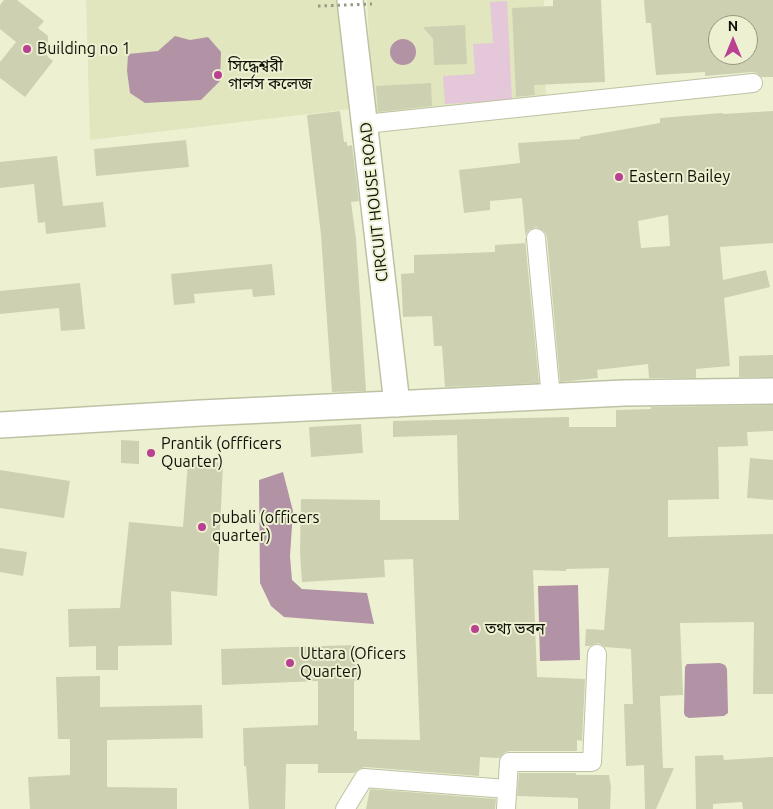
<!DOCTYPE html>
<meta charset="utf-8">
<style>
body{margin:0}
#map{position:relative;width:773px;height:809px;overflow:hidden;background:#edf1d2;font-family:Ubuntu,sans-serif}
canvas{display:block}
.north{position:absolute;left:708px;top:15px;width:50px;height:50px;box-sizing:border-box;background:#edf1d2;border:1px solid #959780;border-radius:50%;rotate:0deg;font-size:14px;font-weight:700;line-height:20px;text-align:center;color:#101106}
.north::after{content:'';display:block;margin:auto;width:18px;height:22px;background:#ba4092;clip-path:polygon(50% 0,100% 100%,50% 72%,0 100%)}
</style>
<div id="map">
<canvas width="773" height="809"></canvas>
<div class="north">N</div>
</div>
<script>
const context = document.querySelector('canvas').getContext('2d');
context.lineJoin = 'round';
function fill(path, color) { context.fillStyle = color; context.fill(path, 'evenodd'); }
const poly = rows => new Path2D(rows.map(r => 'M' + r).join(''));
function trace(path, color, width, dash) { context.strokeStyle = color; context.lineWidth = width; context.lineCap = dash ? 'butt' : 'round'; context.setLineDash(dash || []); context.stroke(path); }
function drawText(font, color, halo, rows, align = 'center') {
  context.font = font + ' Ubuntu,"Noto Sans Bengali",sans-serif'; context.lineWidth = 4; context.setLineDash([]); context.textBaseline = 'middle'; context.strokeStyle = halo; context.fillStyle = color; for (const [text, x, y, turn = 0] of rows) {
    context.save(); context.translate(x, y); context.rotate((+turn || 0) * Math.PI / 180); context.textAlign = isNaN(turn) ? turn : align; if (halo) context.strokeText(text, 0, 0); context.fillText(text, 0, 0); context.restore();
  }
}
fill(poly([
 [86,0,346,0,350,109,90,140],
 [367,0,544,0,546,106,376,117,371,80]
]), '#e1e6bf');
fill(poly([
 [507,1,512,100,445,104,443,76,475,74,473,44,493,43,490,2]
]), '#e4c7d8');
fill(poly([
 [175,36,190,40,208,37,221,52,220,81,201,100,145,103,130,93,127,71,128,54,158,51],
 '390 52a13 13 0 1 1 26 0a13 13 0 1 1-26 0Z',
 [283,472,293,511,290,556,292,580,302,589,367,593,374,624,284,617,271,606,260,583,259,480],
 [578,585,580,660,540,661,538,586],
 [720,663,725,665,727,669,728,713,724,716,689,718,685,716,684,713,685,667,687,664]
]), '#b293a5');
fill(poly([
 [4,0,17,0,44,21,38,28,48,36,47,56,53,61,25,97,0,78,0,62,16,42,0,29,0,5],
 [553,0,601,0,605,82,534,85,535,95,516,97,512,8,553,6],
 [644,0,773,0,773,77,761,77,757,73,752,72,705,76,705,72,656,75,651,23,646,23],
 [718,25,752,25,751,55,718,55],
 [465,25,467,64,434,65,433,39,423,27],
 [431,83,432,106,378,112,376,86],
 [340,111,344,142,347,142,347,146,352,145,359,201,351,202,356,239,366,391,332,392,321,235,307,115],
 [773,111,773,243,720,247,723,280,766,270,770,287,724,298,730,366,696,369,696,378,649,378,648,364,597,370,598,378,560,382,547,237,544,231,536,227,529,230,526,234,525,239,539,383,445,387,442,346,434,346,432,316,403,317,401,274,414,273,414,255,495,252,495,245,526,243,522,198,490,201,490,210,464,213,459,170,520,163,518,143,580,139,580,137,660,123,660,118,722,113,723,114],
 [668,215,670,246,641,248,638,221],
 [186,140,189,167,96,176,94,149],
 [57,156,63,206,103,202,106,227,46,234,45,222,38,223,34,184,0,188,0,162],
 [272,264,275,295,253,297,252,289,194,294,195,303,174,305,171,274],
 [80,283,85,329,61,331,59,308,0,314,0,291],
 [773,355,773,377,739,377,739,356],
 [773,405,773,431,747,432,748,446,718,447,719,499,668,500,668,537,773,534,773,694,753,694,754,622,680,623,683,695,660,696,663,768,674,768,656,809,645,809,644,765,626,766,624,704,633,704,631,649,605,647,598,643,590,646,585,646,586,629,604,630,609,568,566,569,566,571,533,570,537,677,585,679,582,741,577,740,577,751,509,751,504,753,499,758,480,757,479,776,365,767,359,769,354,773,318,773,318,764,286,764,285,809,249,809,246,766,244,766,243,728,318,725,318,681,222,685,221,649,357,645,359,681,354,681,354,731,357,731,357,739,420,740,413,559,384,560,385,577,302,582,300,553,301,499,380,500,380,520,459,520,457,435,393,437,393,421,569,417,569,427,616,427,616,410,651,409,651,407],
 [361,424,363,453,311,457,309,427],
 [121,440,139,441,139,464,121,463],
 [750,458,773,460,773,500,747,498],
 [188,462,223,463,217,596,171,591,172,645,118,646,118,670,96,670,96,646,69,647,68,609,120,608,129,522,183,527],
 [0,470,70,481,64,518,0,508],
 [0,548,27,552,23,576,0,572],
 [100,676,100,707,202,705,203,738,107,740,107,787,177,788,177,809,30,809,28,777,70,775,70,739,58,739,56,677],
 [723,755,724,760,773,757,773,809,743,809,742,802,713,804,713,809,696,809,695,756],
 [519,773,576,773,576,775,609,775,611,787,610,809,578,809,578,798,517,796],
 [370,789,496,799,495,809,366,809]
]), '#cdd1b2');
const street = poly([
 [365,124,753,83],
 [536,238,551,398],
 [345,809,364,778,507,789],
 [506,809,509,762,592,762,597,654]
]);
const secondary = poly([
 [350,0,397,404],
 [0,425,201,413,624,393,773,391]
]);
trace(street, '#bec2a4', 20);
trace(secondary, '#bec2a4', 28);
trace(street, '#fff', 18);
trace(secondary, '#fff', 25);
trace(poly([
 [318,6,372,4]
]), '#979a83', 3, [2.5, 4]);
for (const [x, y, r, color] of [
 [27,49,5,"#ba4092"],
 [218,75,5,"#ba4092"],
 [619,177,5,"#ba4092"],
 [151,453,5,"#ba4092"],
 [202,527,5,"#ba4092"],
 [475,629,5,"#ba4092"],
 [290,663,5,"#ba4092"]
]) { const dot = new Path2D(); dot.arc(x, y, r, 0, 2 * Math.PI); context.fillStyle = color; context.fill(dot); trace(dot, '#edf1d2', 2); }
drawText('16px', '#101106', '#edf1d2', [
 ["Building no 1",37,49],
 ["সিদ্ধেশ্বরী",228,66],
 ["গার্লস কলেজ",228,84],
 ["Eastern Bailey",629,177],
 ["Prantik (offficers",161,444],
 ["Quarter)",161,462],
 ["pubali (officers",212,518],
 ["quarter)",212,536],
 ["তথ্য ভবন",485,629],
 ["Uttara (Oficers",300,654],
 ["Quarter)",300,672]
], 'left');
drawText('16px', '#101106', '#edf1d2', [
 ["CIRCUIT HOUSE ROAD",374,202,-96]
]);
</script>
